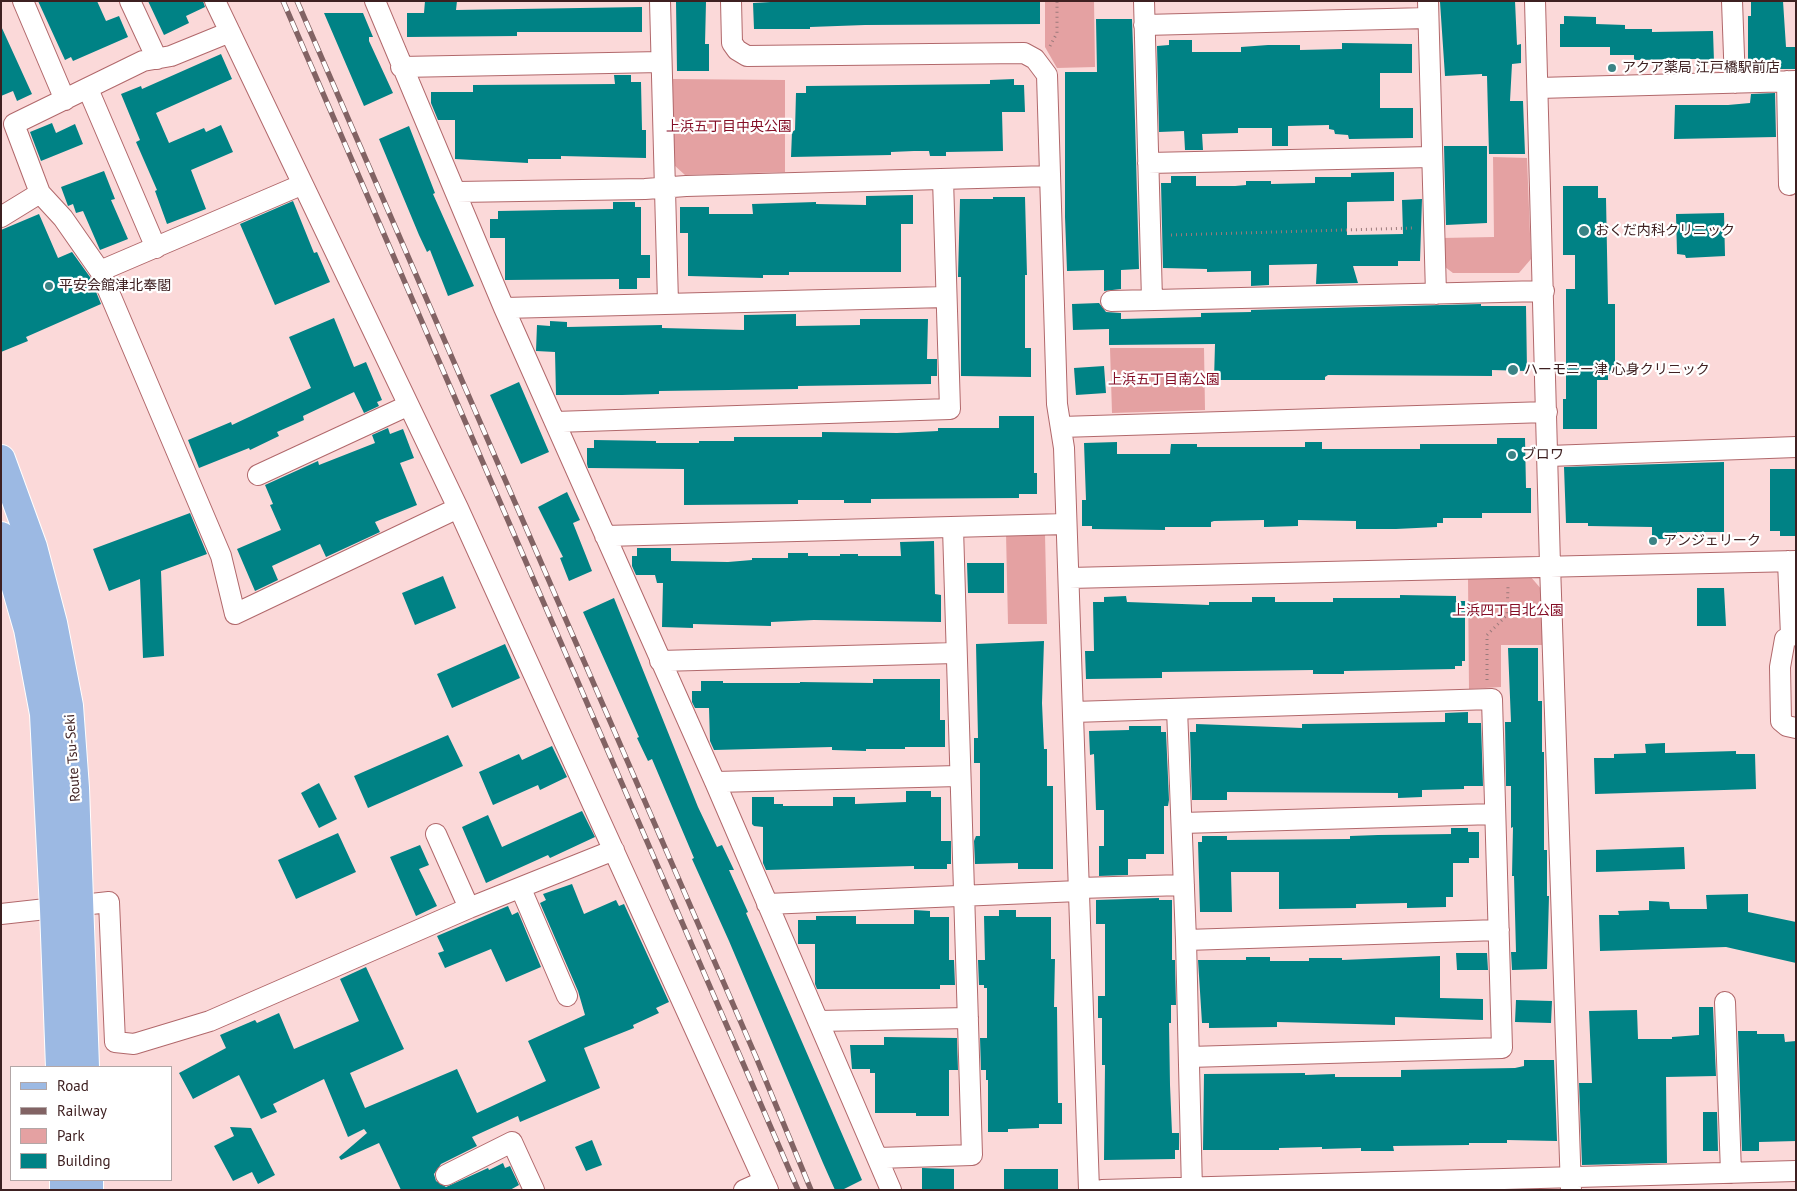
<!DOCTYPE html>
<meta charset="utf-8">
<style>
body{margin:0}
#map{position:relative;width:1797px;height:1191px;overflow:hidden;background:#fbd9d9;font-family:"PT Sans",sans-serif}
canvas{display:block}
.frame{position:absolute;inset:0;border:2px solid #3e2021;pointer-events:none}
.legend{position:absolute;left:10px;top:1066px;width:162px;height:115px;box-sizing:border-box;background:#fff;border:1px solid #b2a6a6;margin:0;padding:6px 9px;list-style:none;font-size:15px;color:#3e2021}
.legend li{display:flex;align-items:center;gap:10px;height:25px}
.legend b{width:25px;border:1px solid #b2a6a6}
</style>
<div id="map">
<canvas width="1797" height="1191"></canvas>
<div class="frame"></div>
<ul class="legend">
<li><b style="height:6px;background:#9cb9e3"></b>Road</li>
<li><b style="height:6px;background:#826364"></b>Railway</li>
<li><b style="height:14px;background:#e4a1a2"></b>Park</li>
<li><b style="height:14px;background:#008285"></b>Building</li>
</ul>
</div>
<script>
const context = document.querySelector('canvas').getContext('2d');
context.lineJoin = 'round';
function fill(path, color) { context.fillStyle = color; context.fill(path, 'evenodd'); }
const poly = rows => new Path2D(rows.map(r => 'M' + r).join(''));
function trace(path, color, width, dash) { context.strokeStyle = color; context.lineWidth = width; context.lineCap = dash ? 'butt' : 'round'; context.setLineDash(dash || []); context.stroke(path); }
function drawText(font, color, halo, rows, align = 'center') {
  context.font = font + ' "PT Sans","Noto Sans JP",sans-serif'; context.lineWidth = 4.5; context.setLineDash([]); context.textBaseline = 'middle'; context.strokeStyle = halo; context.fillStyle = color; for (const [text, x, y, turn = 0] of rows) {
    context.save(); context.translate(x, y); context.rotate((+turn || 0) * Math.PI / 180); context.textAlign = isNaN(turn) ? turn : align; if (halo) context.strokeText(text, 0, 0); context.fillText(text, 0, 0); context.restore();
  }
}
fill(poly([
 [1045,1,1094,1,1095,67,1057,68,1045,47],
 [672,79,785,80,785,172,685,175,674,165],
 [1493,157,1527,158,1531,259,1519,273,1453,273,1441,264,1441,238,1494,237],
 [1110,348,1204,348,1205,410,1112,413],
 [1006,533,1045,534,1047,624,1008,624],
 [1530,576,1542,590,1543,645,1501,645,1501,687,1469,689,1468,578]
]), '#e4a1a2');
fill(poly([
 [38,1,97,1,106,21,119,16,128,37,73,61,71,57,65,60],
 [148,1,203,1,205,7,186,16,189,23,164,35],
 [425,1,457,1,456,10,642,7,642,32,517,32,517,36,407,37,407,13,424,13],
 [788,1,1040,1,1040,24,865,25,810,27,810,29,754,29,753,3],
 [1515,1,1517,45,1521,44,1521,63,1512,64,1510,101,1523,101,1525,154,1489,154,1487,76,1482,76,1482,74,1445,76,1440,2],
 [1751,1,1783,1,1786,47,1796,47,1796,69,1748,69,1748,16,1751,16],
 [676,2,706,2,705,44,709,44,709,71,677,71],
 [324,13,363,13,373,37,369,37,369,41,393,93,364,106],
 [1564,16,1596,17,1596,24,1625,25,1625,29,1652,29,1652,32,1713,31,1714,62,1696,63,1696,59,1634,60,1634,55,1610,55,1610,47,1560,47,1560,24,1564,24],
 [1096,19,1132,19,1133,47,1139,269,1121,270,1121,289,1104,291,1104,270,1067,271,1065,217,1065,72,1097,72],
 [1,26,32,94,17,101,13,91,1,96],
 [1169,40,1192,40,1192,52,1241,52,1241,47,1268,45,1300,45,1300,50,1342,49,1342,43,1412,44,1412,73,1380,73,1380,108,1413,108,1413,138,1349,139,1348,135,1335,134,1334,130,1329,129,1329,125,1288,126,1288,146,1272,146,1272,128,1238,128,1238,133,1202,134,1203,150,1185,150,1184,131,1159,132,1157,46,1169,45],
 [221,54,232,79,156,113,169,143,204,128,206,132,221,125,233,152,191,170,206,209,167,224,155,191,157,190,136,142,140,140,121,94,141,86,142,89],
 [614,75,631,75,631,82,641,82,642,130,646,130,646,158,561,156,561,159,528,159,528,163,455,159,455,120,438,120,431,103,431,92,473,92,473,85,615,84],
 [1014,79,1014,85,1024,85,1025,112,1002,112,1003,151,946,152,946,156,930,156,929,151,914,151,891,152,891,155,791,157,792,132,795,130,796,93,806,93,806,86,990,84,990,80],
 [1775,93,1776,137,1674,139,1675,105,1728,105,1750,103,1751,94],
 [52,123,56,133,75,124,83,144,41,161,30,132],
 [409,126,435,193,433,194,474,286,448,296,430,250,427,252,419,235,379,139],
 [1444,146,1487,146,1487,223,1446,225],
 [104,171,115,199,111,200,128,239,100,250,83,211,76,213,73,204,68,206,61,187],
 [1394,172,1394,201,1347,202,1347,235,1403,234,1402,200,1422,199,1420,261,1398,261,1398,266,1353,266,1358,283,1316,284,1317,264,1269,265,1269,285,1251,286,1251,271,1207,272,1207,269,1163,268,1161,183,1171,183,1171,176,1196,176,1196,186,1235,186,1246,185,1246,181,1271,181,1271,184,1315,183,1315,177,1351,177,1351,173],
 [1563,186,1598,186,1598,198,1606,198,1608,304,1615,304,1615,374,1608,374,1608,380,1597,380,1597,429,1563,429,1563,399,1566,399,1566,289,1575,289,1575,255,1563,255],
 [913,195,913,224,901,224,901,272,789,272,789,275,763,275,763,278,688,276,688,233,680,233,680,207,709,207,709,214,753,214,752,204,816,202,816,204,866,205,866,196],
 [993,197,1025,197,1027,275,1025,275,1025,348,1031,348,1031,377,961,376,961,277,958,277,960,199,993,199],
 [293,201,314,253,317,252,330,282,275,305,240,224],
 [613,202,635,202,635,207,641,207,641,255,650,255,650,278,637,278,637,289,619,289,619,279,505,280,505,238,490,238,490,219,498,219,498,211,613,209],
 [1724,213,1725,256,1686,258,1685,255,1677,254,1676,214],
 [39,214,58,258,72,252,90,277,101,304,26,337,28,341,1,352,1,230],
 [1099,303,1106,312,1121,313,1121,319,1201,317,1201,313,1251,312,1251,310,1481,304,1481,306,1526,306,1527,371,1492,370,1492,376,1328,375,1325,377,1325,380,1214,380,1215,344,1109,345,1109,329,1073,330,1072,304],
 [796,314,796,326,860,325,860,319,928,319,927,359,937,359,937,376,931,376,931,384,798,386,798,389,659,391,659,394,622,395,556,395,555,352,536,351,537,325,550,326,550,321,567,322,567,327,662,325,662,328,744,330,744,315],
 [334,318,354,367,366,362,382,400,377,402,379,406,364,413,354,392,303,416,304,420,277,432,279,436,250,450,249,448,199,468,188,440,231,422,232,425,311,388,289,337],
 [1104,366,1106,393,1076,395,1074,368],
 [519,382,549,452,521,464,490,395],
 [999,416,1034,416,1034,473,1037,473,1037,494,1019,494,1019,498,871,499,871,503,844,503,844,500,798,500,798,504,684,505,684,469,588,468,587,464,587,448,594,448,594,440,656,441,656,443,699,443,699,441,734,441,734,437,822,437,822,432,897,433,938,431,938,428,999,428],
 [388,428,390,434,403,429,414,458,400,463,417,505,375,522,380,532,326,557,320,544,272,566,278,580,255,591,237,549,281,530,270,505,273,504,265,485,318,461,319,465,375,443,372,435],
 [1497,438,1525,438,1526,488,1531,488,1531,513,1482,513,1482,518,1443,518,1443,523,1437,523,1437,527,1396,529,1356,529,1356,521,1298,520,1298,526,1264,527,1264,520,1214,521,1211,522,1211,527,1165,527,1165,530,1092,529,1092,526,1082,526,1082,500,1086,500,1084,443,1117,442,1117,454,1170,454,1171,444,1197,444,1197,447,1305,447,1305,442,1322,442,1322,449,1420,449,1420,444,1497,444],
 [1724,462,1724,532,1677,532,1677,539,1652,539,1652,527,1588,526,1588,523,1566,523,1564,467],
 [1770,469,1796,469,1796,536,1780,536,1780,531,1770,531],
 [567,492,580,520,573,523,592,571,569,581,560,558,563,557,538,507],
 [190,513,207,554,161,571,164,656,143,658,140,579,109,591,93,549],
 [934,541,935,594,941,595,941,622,814,620,771,622,771,626,693,624,693,628,662,627,663,583,657,583,655,575,636,575,632,566,632,556,637,556,637,548,671,548,671,561,728,562,752,560,752,558,788,558,788,553,808,553,808,556,840,556,840,554,858,554,858,556,901,556,900,542],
 [967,563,1004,563,1004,593,968,593],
 [443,576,456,608,415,625,402,593],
 [1697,588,1724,588,1726,626,1697,626],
 [1400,595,1456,596,1456,601,1465,601,1465,661,1462,661,1462,666,1455,666,1455,669,1344,671,1344,674,1313,674,1313,670,1162,672,1162,678,1086,679,1085,651,1094,651,1093,602,1104,602,1104,597,1126,596,1127,602,1209,605,1209,602,1252,602,1252,597,1275,597,1275,602,1333,602,1333,598,1400,598],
 [614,598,698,807,717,847,722,845,734,870,729,870,748,912,746,913,862,1180,842,1190,835,1190,823,1163,729,941,692,859,694,858,652,759,648,761,637,738,639,737,583,612],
 [1044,641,1042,703,1044,749,1047,749,1047,786,1053,786,1053,869,1018,869,1018,863,975,864,974,841,976,836,980,836,980,763,974,763,974,738,978,738,976,644],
 [505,644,520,678,452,708,437,674],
 [1508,648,1538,648,1538,701,1542,701,1542,752,1544,752,1544,850,1547,850,1547,896,1549,896,1547,969,1512,970,1511,952,1516,952,1514,876,1512,876,1513,827,1511,828,1511,786,1506,786,1505,722,1511,722],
 [873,679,940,679,940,720,945,720,945,747,905,747,905,749,866,749,866,751,832,750,832,747,714,750,710,741,709,708,695,708,692,702,692,691,701,691,701,681,723,681,723,683,800,683,800,682,873,683],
 [1468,712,1468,723,1481,723,1483,786,1464,786,1464,789,1422,790,1422,797,1398,798,1398,793,1227,792,1227,800,1192,800,1190,732,1196,732,1196,724,1302,728,1302,724,1445,722,1445,713],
 [1129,726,1161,726,1161,732,1166,732,1169,800,1168,806,1164,806,1164,854,1146,854,1146,859,1128,859,1128,875,1099,876,1099,846,1104,846,1104,810,1096,810,1094,754,1090,755,1089,731,1129,730],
 [448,735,463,766,368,808,354,776],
 [1665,743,1665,753,1736,751,1736,754,1755,754,1756,789,1595,794,1594,758,1614,758,1614,754,1646,753,1645,744],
 [552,746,567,777,540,790,538,785,493,805,479,772,519,754,522,760],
 [319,783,337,819,319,828,301,793],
 [906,791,931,791,931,797,941,797,941,841,951,841,951,864,947,864,947,869,914,869,914,866,766,870,763,863,763,827,754,826,752,824,752,797,774,797,774,804,783,804,783,806,833,806,833,797,855,797,855,804,906,802],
 [582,811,595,837,550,858,548,855,486,883,462,827,488,815,502,847],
 [1451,828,1468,828,1468,832,1479,832,1479,858,1469,858,1469,863,1453,863,1453,897,1446,897,1446,907,1407,908,1407,903,1356,904,1356,908,1279,909,1279,872,1231,872,1232,912,1200,912,1198,842,1202,842,1202,836,1227,836,1227,840,1350,839,1350,836,1378,835,1451,834],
 [338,833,356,872,296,899,278,860],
 [420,845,429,865,419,869,437,906,416,916,390,857],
 [1684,847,1685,869,1596,872,1596,850],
 [572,884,584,914,616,900,619,906,624,904,669,1002,656,1008,659,1013,633,1025,634,1028,584,1048,600,1088,520,1122,518,1116,472,1137,477,1146,441,1164,434,1174,436,1181,446,1187,488,1168,489,1170,503,1163,505,1168,510,1166,519,1185,510,1190,401,1190,379,1143,341,1160,339,1157,367,1133,364,1129,348,1137,324,1079,273,1104,277,1112,261,1119,239,1075,193,1099,179,1073,226,1048,220,1035,255,1020,257,1023,279,1013,294,1049,359,1021,340,979,366,967,404,1049,350,1073,365,1108,457,1069,477,1113,546,1081,528,1041,585,1015,578,991,540,903,546,900,543,894],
 [1748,894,1748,912,1796,922,1796,963,1726,947,1600,951,1599,915,1619,915,1618,911,1649,910,1649,901,1669,902,1670,909,1707,909,1706,895],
 [1159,898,1159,900,1172,900,1172,960,1175,960,1176,1005,1171,1005,1171,1023,1169,1023,1170,1085,1172,1133,1179,1133,1179,1150,1175,1150,1175,1159,1104,1160,1105,1065,1102,1065,1102,1018,1098,1018,1098,996,1105,996,1105,924,1096,924,1096,900],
 [508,906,512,915,518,912,541,967,506,982,491,949,445,968,438,953,444,951,437,936],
 [914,910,930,911,930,917,949,917,949,960,954,960,955,985,940,985,940,989,817,989,815,984,815,944,798,944,798,920,816,920,816,916,856,916,856,924,914,924],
 [999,910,1016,910,1016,917,1051,917,1051,959,1055,959,1054,1007,1057,1007,1058,1103,1062,1103,1062,1124,1039,1124,1039,1128,1008,1129,1008,1132,988,1132,988,1080,986,1080,986,1070,981,1070,980,1038,987,1038,987,988,984,988,984,985,979,985,978,960,985,960,984,916,999,916],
 [1456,953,1487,953,1488,970,1457,970],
 [1440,956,1440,998,1483,999,1483,1020,1395,1017,1395,1025,1277,1022,1277,1027,1209,1028,1209,1023,1202,1023,1198,960,1246,960,1246,957,1270,957,1270,961,1309,961,1309,958,1342,958,1342,960],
 [1516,1000,1552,1001,1551,1023,1515,1022],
 [1699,1007,1713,1007,1716,1076,1666,1077,1667,1163,1582,1165,1579,1083,1592,1083,1589,1011,1637,1010,1638,1039,1672,1039,1672,1037,1699,1035],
 [1738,1031,1757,1031,1757,1034,1784,1034,1785,1042,1796,1041,1796,1141,1759,1142,1759,1151,1742,1151],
 [884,1037,957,1038,958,1070,949,1070,949,1116,916,1116,916,1113,875,1113,875,1073,870,1073,870,1069,852,1069,850,1045,884,1045],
 [1524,1060,1554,1060,1557,1141,1507,1140,1507,1143,1469,1143,1469,1145,1393,1146,1394,1151,1361,1151,1361,1148,1322,1149,1322,1147,1279,1148,1279,1150,1203,1150,1204,1074,1305,1073,1305,1075,1335,1074,1335,1077,1401,1077,1401,1070,1515,1068,1524,1066],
 [1703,1112,1717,1112,1718,1151,1703,1151],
 [230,1127,251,1128,275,1175,258,1184,252,1172,233,1181,214,1146,234,1136],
 [592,1140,602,1165,586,1171,575,1147],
 [922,1168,954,1169,954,1190,922,1190],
 [1004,1169,1058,1169,1058,1190,1004,1190]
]), '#008285');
const street = poly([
 [23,1,65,100],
 [130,1,157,59],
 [215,1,458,508,768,1190],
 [375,1,504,308,715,782,891,1190],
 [660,1,668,303],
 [731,1,732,43,737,50,747,56,1024,53,1035,59,1047,75,1057,404,1064,448,1089,1190],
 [1144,1,1152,300],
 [1428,1,1436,294],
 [1535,1,1550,565,1571,1190],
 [1732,1,1735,83],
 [1144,25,1428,18],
 [401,67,661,62],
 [1787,81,1789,185],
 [1538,88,1796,81],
 [88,89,156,248],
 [1148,163,1432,157],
 [457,192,645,189,686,186,1050,176],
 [40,193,63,218,100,271,221,556,235,614,458,508],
 [1,217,40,193,14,124,143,61,171,56,230,32],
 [100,271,301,185],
 [1111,301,1544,291],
 [504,308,946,297],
 [555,422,950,409,943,179],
 [1061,427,1547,412],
 [1549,456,1796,447],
 [258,475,407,406],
 [605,536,1066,524],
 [1788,561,1791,636,1785,639,1780,667,1781,721,1787,726,1796,728],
 [1069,578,1796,561],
 [660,661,955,653],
 [1177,709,1186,940,1192,1190],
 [1073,712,1492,699,1502,1048,1189,1057],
 [715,782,959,776],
 [1182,823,1495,814],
 [436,834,469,908],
 [1079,888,1184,885],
 [521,889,567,996],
 [767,904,1079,891],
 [1,914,109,902,115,1042,134,1044,210,1021,469,908,614,850],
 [1186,940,1499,930],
 [1725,1002,1731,1173],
 [818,1021,968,1018],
 [878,1158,972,1155,953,528],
 [446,1175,512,1142,534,1190],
 [744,1190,764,1181],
 [1102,1190,1796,1171]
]);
const primary = poly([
 [1,459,33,547,53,623,69,706,75,788,85,1067],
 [1,536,28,629,44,714,54,909,60,1067],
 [64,1180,64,1190],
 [89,1180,89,1190]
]);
trace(street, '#b1686b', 22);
trace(primary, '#fff', 30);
trace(poly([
 [1050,46,1057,33,1057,1],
 [1171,235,1414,228],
 [1487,680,1487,635,1507,615,1508,587]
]), '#9a7a7b', 3, [1, 4]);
trace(street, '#fff', 20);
trace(primary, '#9cb9e3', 28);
const rail = poly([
 [283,1,798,1190],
 [297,1,756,1057,811,1190]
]);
trace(rail, '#826364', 5.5);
trace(rail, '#fff', 4, [11]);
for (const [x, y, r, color] of [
 [1612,68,5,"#3b8385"],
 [1584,231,6,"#3b8385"],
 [49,286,5,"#3b8385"],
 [1513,370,6,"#3b8385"],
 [1512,455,5,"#3b8385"],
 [1653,541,5,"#3b8385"]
]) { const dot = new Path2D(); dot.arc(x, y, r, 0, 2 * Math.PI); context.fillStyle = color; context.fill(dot); trace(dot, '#fff', 2); }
drawText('14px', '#3e2021', '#fff', [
 ["アクア薬局 江戸橋駅前店",1622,68],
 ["おくだ内科クリニック",1595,231],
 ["平安会館津北奉閣",59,286],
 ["ハーモニー津 心身クリニック",1524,370],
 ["ブロワ",1522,455],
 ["アンジェリーク",1663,541]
], 'left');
drawText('14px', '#850f27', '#fff', [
 ["上浜五丁目中央公園",729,127],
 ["上浜五丁目南公園",1164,380],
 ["上浜四丁目北公園",1508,611]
]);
drawText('14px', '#3e2021', '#fff', [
 ["Route Tsu-Seki",73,758,-94]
]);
</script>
